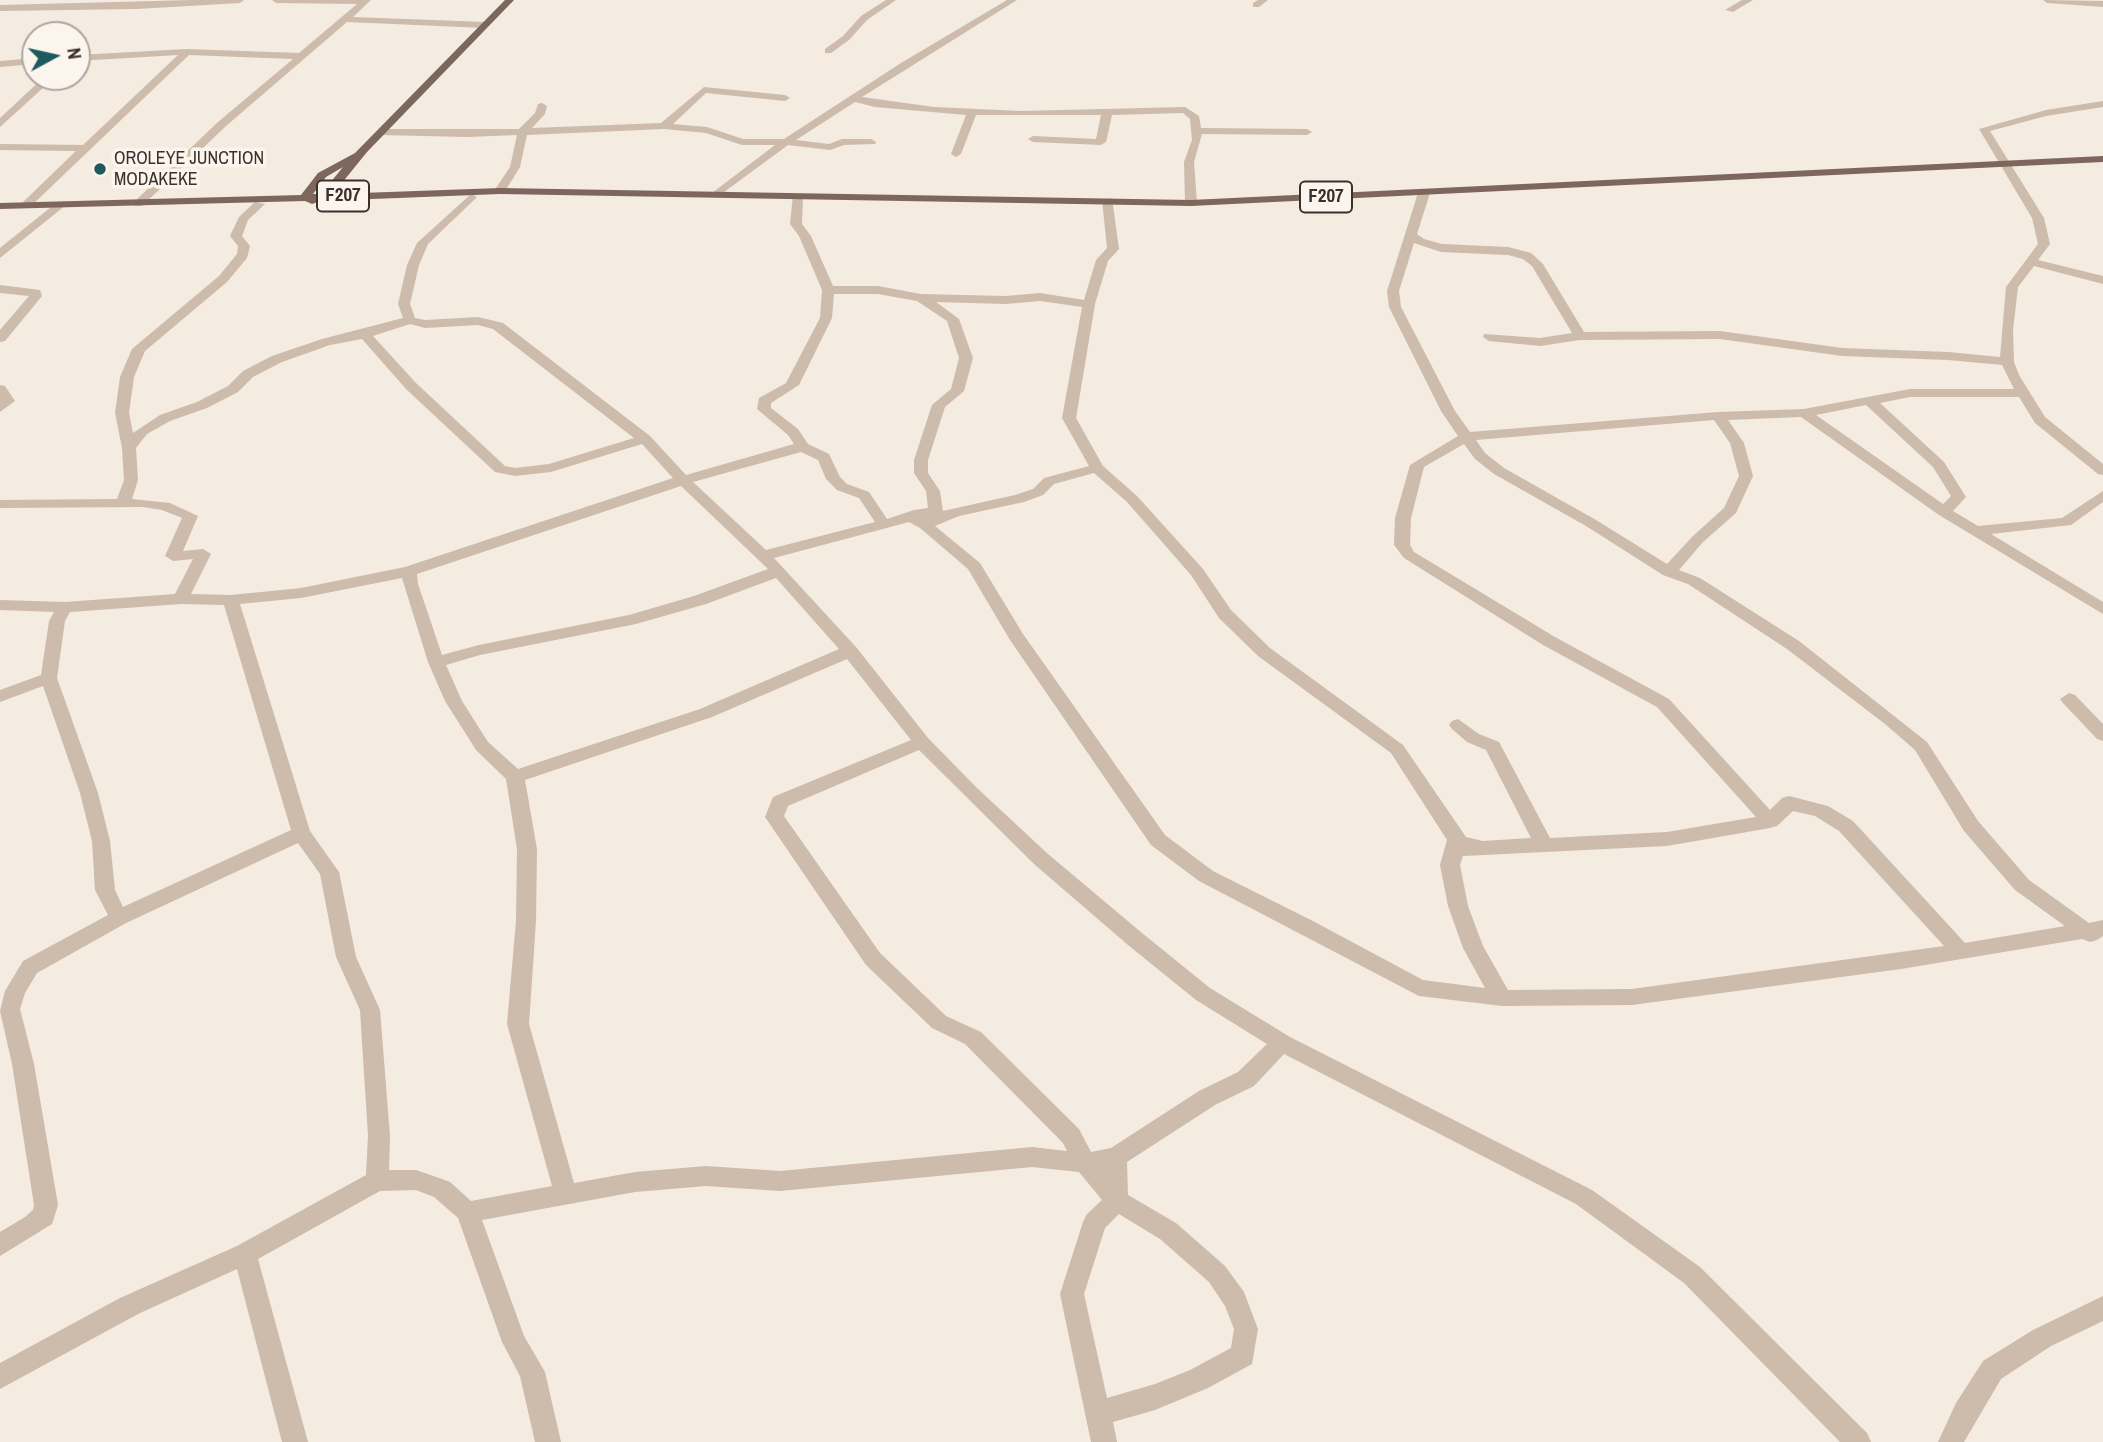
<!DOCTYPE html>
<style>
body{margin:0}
#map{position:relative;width:2103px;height:1442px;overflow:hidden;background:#f4ebe1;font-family:"Archivo Narrow",sans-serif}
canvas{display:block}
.north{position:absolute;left:21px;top:21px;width:70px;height:70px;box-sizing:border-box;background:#fbf5ee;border:2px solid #aea6a0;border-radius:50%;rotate:82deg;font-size:19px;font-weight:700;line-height:28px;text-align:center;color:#3b302b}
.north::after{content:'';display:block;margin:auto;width:24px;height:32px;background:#1f5a5e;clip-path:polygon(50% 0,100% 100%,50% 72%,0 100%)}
</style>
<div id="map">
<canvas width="2103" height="1442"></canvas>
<div class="north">N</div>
</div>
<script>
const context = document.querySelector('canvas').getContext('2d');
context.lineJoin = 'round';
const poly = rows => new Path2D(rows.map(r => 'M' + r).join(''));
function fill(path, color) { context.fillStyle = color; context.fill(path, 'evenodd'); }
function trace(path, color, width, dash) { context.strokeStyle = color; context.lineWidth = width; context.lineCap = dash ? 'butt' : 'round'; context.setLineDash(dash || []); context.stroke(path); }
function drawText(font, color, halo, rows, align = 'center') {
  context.font = font + ' "Archivo Narrow",sans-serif'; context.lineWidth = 7; context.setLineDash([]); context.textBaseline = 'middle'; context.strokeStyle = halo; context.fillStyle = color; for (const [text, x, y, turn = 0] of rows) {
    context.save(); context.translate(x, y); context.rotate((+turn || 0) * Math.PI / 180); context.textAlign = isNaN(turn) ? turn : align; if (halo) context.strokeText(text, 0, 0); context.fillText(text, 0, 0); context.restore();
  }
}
fill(poly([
 [193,0,244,0,240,3,136,9,0,11,0,5,193,0],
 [272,0,371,0,353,17,485,22,490,25,485,28,347,22,226,126,142,206,134,206,134,202,218,122,293,59,189,55,29,208,21,208,21,204,76,151,0,150,0,144,83,145,178,55,77,61,77,55,187,49,299,53,357,4,276,3,272,0],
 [886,0,896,0,867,20,849,40,831,53,825,53,825,49,843,36,861,16,886,0],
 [1007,0,1017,0,862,97,934,107,1021,111,1185,107,1199,116,1201,128,1307,129,1312,132,1307,135,1202,134,1194,162,1197,203,1191,206,1185,203,1184,162,1192,140,1190,119,1183,113,1112,115,1106,142,1101,145,1033,142,1028,139,1033,136,1096,139,1101,115,976,115,961,154,956,157,951,154,966,115,875,107,855,102,796,140,829,144,842,139,871,139,876,142,875,144,844,145,830,150,788,145,716,198,710,195,712,193,775,145,742,145,706,133,664,129,527,135,520,167,504,193,500,194,494,191,510,167,517,135,467,137,381,135,376,132,381,129,519,129,535,113,538,104,542,103,547,106,545,114,532,128,661,123,704,87,785,95,790,98,785,101,706,93,673,124,707,127,743,139,784,139,901,63,1007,0],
 [1258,0,1268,0,1259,7,1253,7,1253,3,1258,0],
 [1742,0,1753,0,1733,12,1725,10,1742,0],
 [2043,0,2103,1,2103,7,2047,3,2043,0],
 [35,58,35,64,0,67,0,61,35,58],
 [44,77,55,77,0,127,0,118,44,77],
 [2103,101,2103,107,2046,116,1990,131,2044,218,2050,244,2038,260,2103,276,2103,284,2034,266,2018,287,2013,330,2014,362,2019,375,2045,417,2103,464,2103,475,2098,474,2035,423,2019,397,1910,397,1880,403,1944,462,1966,497,1953,511,1978,526,2062,518,2103,491,2103,502,2071,525,1991,534,2103,602,2103,614,1939,515,1801,417,1728,420,1744,443,1753,476,1736,513,1703,542,1679,570,1700,578,1799,641,1927,742,1978,821,2029,880,2089,923,2103,920,2103,936,2097,940,2090,942,2082,939,1901,969,1632,1005,1502,1006,1419,996,1199,881,1151,845,1010,640,968,569,920,528,909,522,774,558,856,647,928,738,977,788,1048,854,1142,933,1210,988,1290,1037,1592,1190,1700,1267,1867,1433,1871,1442,1840,1442,1684,1283,1576,1204,1284,1054,1254,1086,1215,1105,1127,1162,1128,1195,1176,1223,1225,1266,1244,1292,1258,1329,1252,1364,1208,1388,1155,1410,1113,1422,1117,1442,1091,1442,1060,1294,1083,1222,1087,1214,1102,1200,1079,1172,1032,1167,780,1191,706,1186,635,1192,482,1220,524,1336,545,1372,561,1442,535,1442,520,1376,502,1342,458,1218,434,1197,416,1190,380,1191,258,1259,308,1442,282,1442,237,1269,138,1314,0,1389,0,1363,120,1298,237,1246,366,1175,368,1136,360,1010,336,957,320,874,298,843,126,923,37,973,25,993,20,1009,34,1064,58,1205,52,1224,0,1256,0,1232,25,1217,33,1210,34,1205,12,1064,0,1011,5,991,23,961,108,915,95,890,92,841,80,793,43,686,0,702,0,690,41,675,49,621,54,612,0,610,0,600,65,602,175,594,193,559,173,561,165,556,182,518,162,510,143,507,0,508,0,500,117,499,124,480,122,448,115,413,120,377,132,349,219,276,237,254,238,246,230,236,239,217,255,202,265,204,248,220,242,236,250,246,247,258,227,282,145,351,134,377,129,413,133,433,160,415,197,402,228,386,243,371,272,356,322,339,403,318,398,304,407,265,417,243,471,194,477,197,475,199,428,244,419,265,410,304,415,318,425,320,478,317,503,323,650,436,686,475,794,444,788,435,757,409,759,398,786,383,820,318,822,290,799,236,790,224,793,195,803,197,802,224,811,236,833,286,878,286,921,294,1006,296,1040,293,1084,300,1096,260,1107,248,1102,200,1112,198,1119,249,1108,261,1095,304,1076,418,1103,466,1137,496,1203,569,1231,610,1270,648,1403,745,1466,837,1483,841,1531,838,1486,750,1467,742,1452,729,1449,725,1452,721,1458,719,1479,734,1499,742,1550,838,1667,832,1756,817,1657,707,1543,645,1404,558,1394,545,1395,518,1410,465,1458,436,1441,411,1389,307,1387,291,1418,193,1424,190,1430,193,1417,234,1424,239,1442,244,1508,247,1531,253,1543,264,1584,332,1720,331,1842,348,1948,352,2000,357,2006,287,2038,244,2032,218,1979,129,2046,110,2103,101],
 [1414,243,1441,252,1508,255,1523,259,1532,266,1572,333,1540,338,1484,334,1483,337,1489,341,1540,346,1580,340,1720,339,1842,356,1948,360,2002,365,2014,389,1910,389,1804,409,1718,412,1470,432,1455,411,1401,307,1399,291,1414,243],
 [834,294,878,294,917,301,947,321,959,358,951,389,932,405,914,460,914,473,926,491,928,508,914,510,887,519,869,492,847,484,840,477,829,454,808,444,798,429,771,408,771,403,799,385,832,318,834,294],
 [1040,301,1082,307,1062,418,1089,466,1044,478,1033,489,1015,495,943,511,940,491,928,473,928,460,945,407,964,391,973,358,959,319,936,302,1006,304,1040,301],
 [410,324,425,328,478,325,493,329,634,438,549,464,515,468,505,466,416,383,373,336,410,324],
 [362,339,406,389,495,472,515,476,551,472,642,444,673,478,405,567,301,588,231,595,191,594,211,554,203,549,183,551,198,516,170,503,132,499,138,480,136,448,147,434,170,421,207,408,238,392,253,377,282,362,330,345,362,339],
 [1866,405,1933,467,1951,496,1943,504,1816,415,1866,405],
 [1714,420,1730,443,1739,476,1724,508,1693,536,1667,564,1596,520,1504,468,1485,453,1476,440,1714,420],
 [1464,444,1475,459,1494,474,1586,526,1663,575,1688,584,1787,649,1885,724,1915,750,1964,831,2015,890,2065,926,1965,943,1853,821,1828,806,1789,796,1782,798,1770,810,1669,699,1555,637,1414,552,1410,545,1411,518,1424,467,1464,444],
 [801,452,818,460,826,479,837,490,859,498,875,522,766,550,693,482,801,452],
 [1094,473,1127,502,1191,575,1219,618,1258,656,1391,753,1447,840,1440,865,1448,906,1463,948,1485,988,1423,980,1311,920,1213,871,1165,835,1023,634,980,563,935,526,959,516,1024,502,1043,495,1054,484,1094,473],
 [681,486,768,569,694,596,629,615,479,645,442,655,418,584,417,574,681,486],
 [402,578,428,662,445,701,476,750,506,779,517,849,516,921,507,1024,552,1186,471,1201,450,1182,442,1179,416,1170,389,1170,390,1136,380,1010,356,957,339,872,310,831,240,604,301,598,402,578],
 [776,578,839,649,700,709,518,769,488,742,462,701,446,665,480,655,636,624,706,604,776,578],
 [181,604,224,605,291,830,123,907,115,890,110,841,98,793,57,678,65,621,70,612,181,604],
 [847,659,911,740,773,797,765,817,866,965,932,1028,965,1044,1063,1143,1067,1151,1032,1147,780,1171,706,1166,635,1172,574,1183,529,1024,536,921,537,849,525,780,712,717,847,659],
 [919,750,1034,864,1128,945,1196,1000,1267,1044,1238,1072,1199,1091,1111,1148,1091,1152,1079,1129,981,1032,946,1016,880,953,784,816,788,806,919,750],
 [1793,811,1815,816,1839,831,1944,946,1632,989,1508,990,1483,946,1468,906,1460,865,1463,856,1667,846,1770,828,1777,826,1793,811],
 [1119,1214,1160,1239,1209,1282,1225,1306,1234,1329,1231,1348,1190,1370,1155,1384,1107,1398,1084,1294,1105,1228,1119,1214],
 [56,203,66,205,0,258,0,248,56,203],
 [0,285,40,290,42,296,5,341,0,342,0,330,29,296,0,293,0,285],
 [0,385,5,386,15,401,0,412,0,385],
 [2069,693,2075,695,2103,724,2103,741,2097,739,2063,703,2060,699,2069,693],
 [2103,1296,2103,1321,2051,1346,2001,1379,1964,1442,1938,1442,1956,1403,1983,1361,2033,1330,2103,1296]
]), '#cdbbac');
fill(poly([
 [505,0,514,0,367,152,333,194,500,188,1191,200,2103,156,2103,162,1191,206,500,194,321,201,312,204,305,201,0,209,0,203,301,195,318,173,355,153,505,0],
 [343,167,321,194,313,194,326,177,343,167]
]), '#7d675c');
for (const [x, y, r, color] of [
 [100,169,7,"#1f5a5e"]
]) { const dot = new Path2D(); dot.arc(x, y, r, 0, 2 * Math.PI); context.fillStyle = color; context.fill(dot); trace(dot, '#fbf5ee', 2.5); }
drawText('18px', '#3b302b', '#fbf5ee', [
 ["OROLEYE JUNCTION",114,159],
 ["MODAKEKE",114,180]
], 'left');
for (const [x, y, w] of [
 [343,196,52],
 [1326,197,52]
]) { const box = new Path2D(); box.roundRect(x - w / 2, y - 15.5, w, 31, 5); context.fillStyle = '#fbf5ee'; context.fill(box); trace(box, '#3b302b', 2); }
drawText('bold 19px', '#3b302b', null, [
 ["F207",343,196],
 ["F207",1326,197]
]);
</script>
